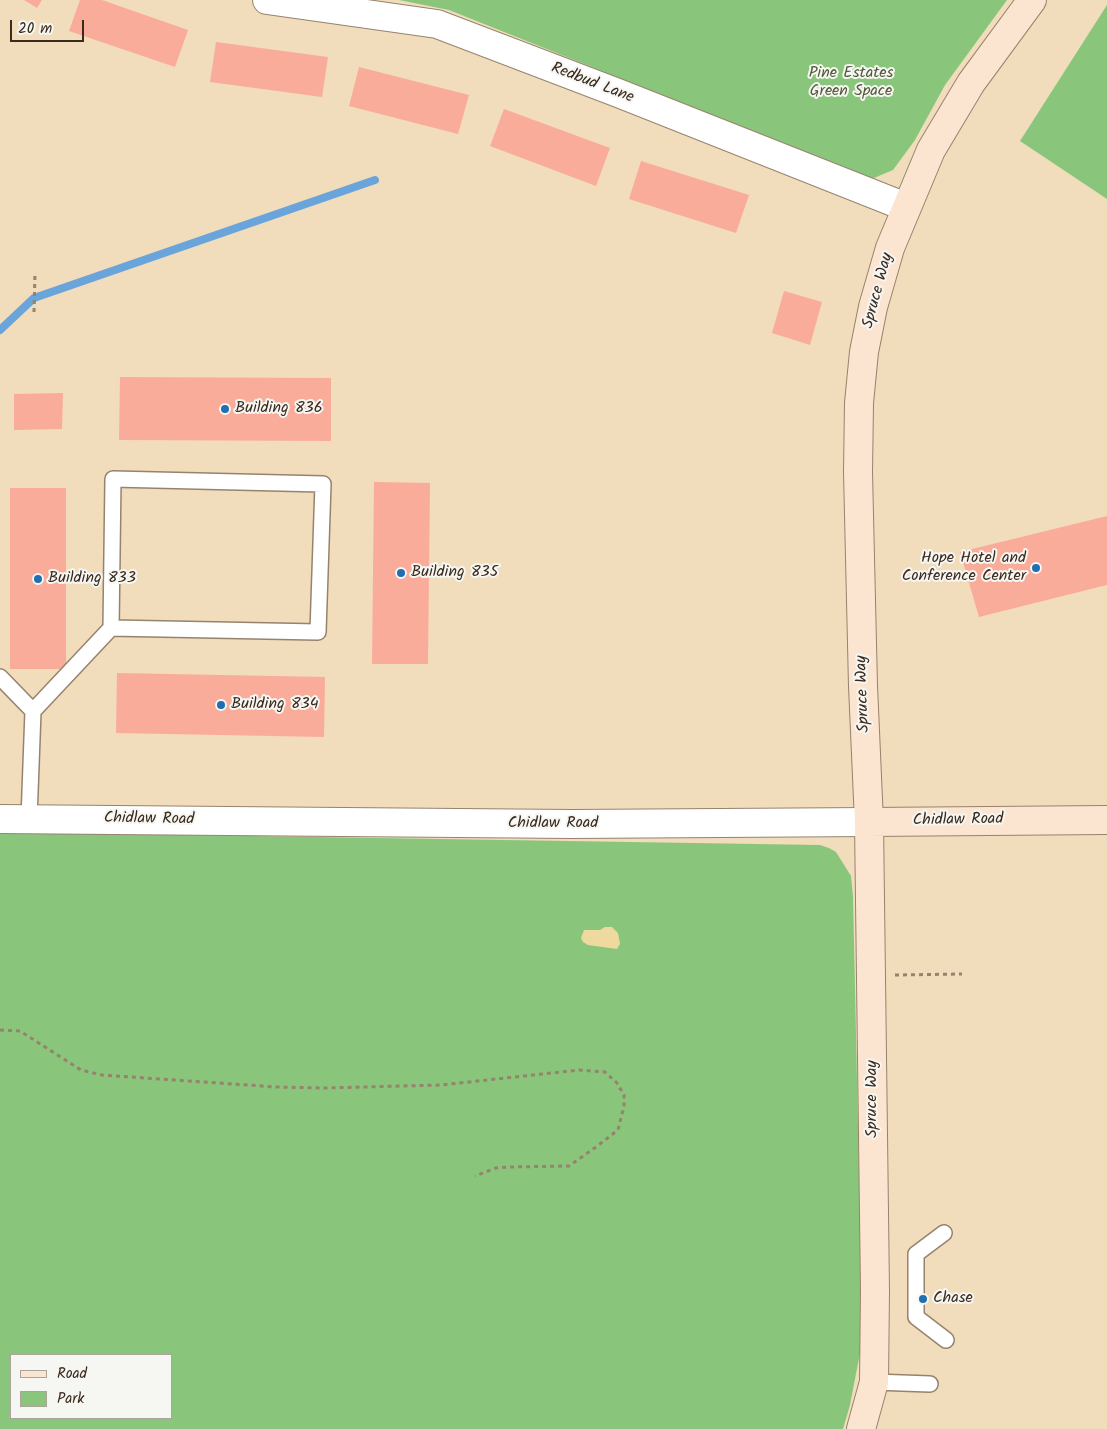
<!DOCTYPE html>
<style>
body{margin:0}
#map{position:relative;width:1107px;height:1429px;overflow:hidden;background:#f1dcbc;font-family:Kalam,sans-serif}
canvas{display:block}
.legend{position:absolute;left:10px;top:1354px;width:162px;height:65px;box-sizing:border-box;background:#f6f6f2;border:1px solid #aba49d;margin:0;padding:6px 9px;list-style:none;font-size:15px;color:#3b2a1e}
.legend li{display:flex;align-items:center;gap:10px;height:25px}
.legend b{width:25px;border:1px solid #aba49d}
.scale{position:absolute;left:10px;top:20px;width:74px;height:22px;box-sizing:border-box;border:2px solid #3b2a1e;border-top:0;padding-left:6px;font-size:15px;line-height:18px;white-space:nowrap;color:#3b2a1e;-webkit-text-stroke:4px #f6f6f2;paint-order:stroke}
</style>
<div id="map">
<canvas width="1107" height="1429"></canvas>
<ul class="legend">
<li><b style="height:6px;background:#fce5d0"></b>Road</li>
<li><b style="height:14px;background:#89c67c"></b>Park</li>
</ul>
<div class="scale">20 m</div>
</div>
<script>
const context = document.querySelector('canvas').getContext('2d');
context.lineJoin = 'round';
function fill(path, color) { context.fillStyle = color; context.fill(path, 'evenodd'); }
const poly = rows => new Path2D(rows.map(r => 'M' + r).join(''));
function trace(path, color, width, dash) { context.strokeStyle = color; context.lineWidth = width; context.lineCap = dash ? 'butt' : 'round'; context.setLineDash(dash || []); context.stroke(path); }
function drawText(font, color, halo, rows, align = 'center') {
  context.font = font + ' Kalam,sans-serif'; context.lineWidth = 4; context.setLineDash([]); context.textBaseline = 'middle'; context.strokeStyle = halo; context.fillStyle = color; for (const [text, x, y, turn = 0] of rows) {
    context.save(); context.translate(x, y); context.rotate((+turn || 0) * Math.PI / 180); context.textAlign = isNaN(turn) ? turn : align; if (halo) context.strokeText(text, 0, 0); context.fillText(text, 0, 0); context.restore();
  }
}
fill(poly([
 [399,0,1007,0,945,85,915,140,893,170,874,178,860,177,727,121,449,10],
 [1107,5,1107,199,1020,141],
 [0,832,820,845,829,848,836,852,851,876,853,896,862,1311,860,1353,850,1405,843,1429,0,1429],
 [11,1355,171,1355,171,1418,11,1418]
]), '#89c67c');
fill(poly([
 [605,927,612,927,618,933,620,944,617,949,588,945,583,942,581,938,584,930,600,930]
]), '#eeda9e');
trace(poly([
 [0,330,34,298,375,180]
]), '#69a4da', 8);
fill(poly([
 [24,0,42,0,37,8],
 [80,0,102,0,188,30,175,67,69,31],
 [216,42,328,57,322,97,210,82],
 [359,67,469,95,458,134,349,106],
 [504,109,610,148,596,186,490,146],
 [641,161,749,195,736,233,629,199],
 [784,291,822,302,810,345,772,333],
 [120,377,331,378,331,441,119,440],
 [63,393,62,429,14,430,14,394],
 [374,482,430,483,428,664,372,664],
 [10,488,66,488,66,669,10,669],
 [1107,516,1107,585,979,617,960,552],
 [117,673,325,677,324,737,116,733]
]), '#faac9a');
const lane = poly([
 [0,677,33,711],
 [29,819,33,711,111,628,113,479,323,484,318,632,111,628],
 [944,1233,916,1254,916,1317,946,1340],
 [874,1382,930,1384]
]);
const street = poly([
 [267,0,437,24,618,93,906,207],
 [0,819,572,824,869,822]
]);
const secondary = poly([
 [869,822,1107,820],
 [861,1429,874,1382,875,1291,869,822,863,686,858,472,859,403,864,352,873,307,890,248,931,150,971,83,1032,0]
]);
trace(lane, '#96836d', 18);
trace(street, '#96836d', 30);
trace(secondary, '#96836d', 30);
trace(poly([
 [34,312,35,273],
 [895,975,962,974],
 [0,1030,20,1031,81,1070,102,1075,276,1087,324,1088,441,1085,579,1070,605,1072,617,1083,624,1095,624,1106,618,1130,596,1147,569,1166,508,1167,496,1168,475,1176]
]), '#96836d', 3, [4, 4]);
trace(lane, '#fff', 15);
trace(street, '#fff', 28);
trace(secondary, '#fce5d0', 28);
for (const [x, y, r, color] of [
 [225,409,5,"#1f6fb2"],
 [1036,568,5,"#1f6fb2"],
 [401,573,5,"#1f6fb2"],
 [38,579,5,"#1f6fb2"],
 [221,705,5,"#1f6fb2"],
 [923,1299,5,"#1f6fb2"]
]) { const dot = new Path2D(); dot.arc(x, y, r, 0, 2 * Math.PI); context.fillStyle = color; context.fill(dot); trace(dot, '#f6f6f2', 2); }
drawText('16px', '#52593a', '#f6f6f2', [
 ["Pine Estates",851,74],
 ["Green Space",851,92]
]);
drawText('16px', '#3b2a1e', '#f6f6f2', [
 ["Redbud Lane",592,84,21],
 ["Spruce Way",879,291,-75],
 ["Spruce Way",864,694,-92],
 ["Chidlaw Road",149,820,1],
 ["Chidlaw Road",958,821,-1],
 ["Chidlaw Road",553,824],
 ["Spruce Way",873,1099,-90]
]);
drawText('16px', '#3b2a1e', '#f6f6f2', [
 ["Building 836",235,409],
 ["Hope Hotel and",1026,559,"right"],
 ["Conference Center",1026,577,"right"],
 ["Building 835",411,573],
 ["Building 833",48,579],
 ["Building 834",231,705],
 ["Chase",933,1299]
], 'left');
</script>
